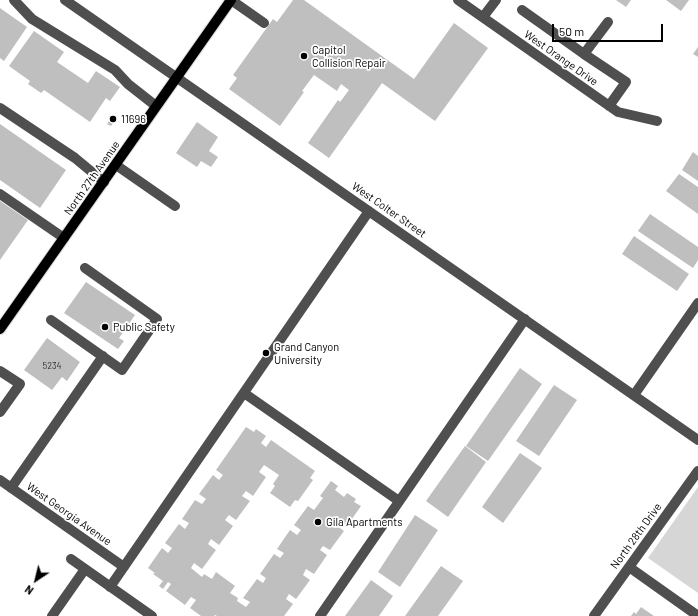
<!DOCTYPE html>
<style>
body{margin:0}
#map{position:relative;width:698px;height:616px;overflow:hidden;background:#fff;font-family:Barlow,sans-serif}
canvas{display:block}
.north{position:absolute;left:16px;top:560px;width:40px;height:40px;-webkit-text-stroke:3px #fff;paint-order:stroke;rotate:215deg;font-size:11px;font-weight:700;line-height:16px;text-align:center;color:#000}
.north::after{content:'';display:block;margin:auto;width:14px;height:18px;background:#000;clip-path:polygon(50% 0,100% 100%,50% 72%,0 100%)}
.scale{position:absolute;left:552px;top:24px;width:111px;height:18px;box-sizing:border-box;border:2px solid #000;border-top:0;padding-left:5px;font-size:12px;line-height:14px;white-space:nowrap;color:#000;-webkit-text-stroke:3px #fff;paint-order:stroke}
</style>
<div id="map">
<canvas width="698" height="616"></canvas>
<div class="north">N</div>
<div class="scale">50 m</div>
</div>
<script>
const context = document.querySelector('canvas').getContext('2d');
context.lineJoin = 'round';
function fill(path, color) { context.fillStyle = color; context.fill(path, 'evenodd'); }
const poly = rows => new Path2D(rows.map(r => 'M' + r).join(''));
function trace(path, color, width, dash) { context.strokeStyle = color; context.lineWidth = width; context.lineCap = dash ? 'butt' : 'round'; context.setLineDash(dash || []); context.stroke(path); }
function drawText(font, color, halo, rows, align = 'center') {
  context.font = font + ' Barlow,sans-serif'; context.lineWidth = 3.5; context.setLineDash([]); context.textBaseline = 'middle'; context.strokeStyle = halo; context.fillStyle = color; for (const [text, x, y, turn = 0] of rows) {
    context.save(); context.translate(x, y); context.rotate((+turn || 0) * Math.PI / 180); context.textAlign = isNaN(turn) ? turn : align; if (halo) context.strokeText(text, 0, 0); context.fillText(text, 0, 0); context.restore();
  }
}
fill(poly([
 [698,487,698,593,648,558]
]), '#d6d6d6');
fill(poly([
 [293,0,304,0,414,79,454,23,488,48,435,121,382,83,329,158,308,143,338,100,340,102,349,90,341,84,337,91,314,75,302,91,304,92,280,126,229,89,237,78,233,75,273,19,277,22],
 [616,0,631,0,626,7],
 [666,0,689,0,681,11],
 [0,8,27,27,4,61,0,58],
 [34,31,64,52,57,62,88,83,96,71,120,87,110,101,106,98,90,122,44,90,41,93,28,84,30,81,9,66],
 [698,47,698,57,693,54],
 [112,117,116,119,111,126,107,124],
 [197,122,218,137,209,151,218,157,211,167,201,161,197,167,176,153],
 [0,124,66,170,40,208,0,180],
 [693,152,698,156,698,181,682,170],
 [679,174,698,187,698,214,666,191],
 [0,201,28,220,0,260],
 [650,214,698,247,698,260,693,268,638,231],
 [634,236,689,274,677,291,622,254],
 [86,282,135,315,119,338,124,341,118,349,64,313],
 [47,338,80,362,67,381,62,377,52,390,24,370],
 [520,368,542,384,488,461,466,446],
 [554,385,577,400,539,456,516,441],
 [246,427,254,432,256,429,266,436,261,443,266,447,271,440,315,471,310,478,313,480,298,501,295,500,290,507,270,493,275,486,273,484,279,475,264,465,259,472,266,477,253,496,246,491,242,496,250,501,236,520,229,515,225,520,233,526,219,545,211,539,208,544,216,550,202,569,194,563,191,568,202,577,204,574,212,579,216,572,235,586,230,593,238,598,237,601,246,607,250,602,243,598,257,579,263,583,266,578,260,574,274,554,280,558,284,553,277,549,290,530,297,535,301,530,294,525,308,506,314,510,323,498,320,496,331,481,338,486,335,490,344,497,347,493,356,499,354,502,361,506,347,526,340,521,337,526,344,531,330,550,323,546,320,550,327,555,314,574,306,569,303,575,310,580,296,599,289,594,286,599,293,604,284,616,217,616,215,615,214,616,201,616,190,608,196,600,191,597,185,605,166,591,171,584,168,582,163,589,159,586,163,581,153,574,155,573,148,568,162,548,168,553,172,548,165,543,179,524,185,529,189,523,182,519,195,500,202,504,206,499,199,494,213,475,219,480,223,475,216,470],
 [465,446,486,462,448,517,426,501],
 [520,453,542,468,503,523,482,507],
 [415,515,438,530,400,587,378,572],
 [441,566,463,581,438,616,405,616],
 [371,580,393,596,379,616,345,616],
 [641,607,654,616,631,616,634,612,636,614]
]), '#bfbfbf');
const major = poly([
 [0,329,231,0]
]);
trace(major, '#dbdbdb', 12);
trace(poly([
 [14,0,32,19,115,70,128,84,156,106],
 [65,0,698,440],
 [231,0,264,23],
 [458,0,618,112,657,121],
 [522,10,584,54,626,82,609,106],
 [483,17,496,0],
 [584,54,608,22],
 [0,108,75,158,104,182],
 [116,165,175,206],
 [0,194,64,238],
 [51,320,122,370,157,319,85,268],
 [0,371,20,384,0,412],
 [244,393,399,501],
 [634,395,698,303],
 [0,480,124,567],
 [11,488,103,356],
 [71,559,152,616],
 [629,567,698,616],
 [110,587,369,211],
 [52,616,85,569],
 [320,616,525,319],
 [594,616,698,471]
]), '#4f4f4f', 10);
trace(major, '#000', 10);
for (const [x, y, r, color] of [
 [304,56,4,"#000"],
 [113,119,4,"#000"],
 [105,327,4,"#000"],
 [266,353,4,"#000"],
 [318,522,4,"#000"]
]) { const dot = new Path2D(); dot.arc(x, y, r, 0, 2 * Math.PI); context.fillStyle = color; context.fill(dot); trace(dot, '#fff', 1.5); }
drawText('9px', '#303030', null, [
 ["5234",52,366]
]);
drawText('11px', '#000', '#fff', [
 ["Capitol",312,50],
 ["Collision Repair",312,63],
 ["11696",121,119],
 ["Public Safety",113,327],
 ["Grand Canyon",274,347],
 ["University",274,360],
 ["Gila Apartments",326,522]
], 'left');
drawText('11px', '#000', '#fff', [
 ["West Orange Drive",561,58,35],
 ["North 27th Avenue",92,178,-55],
 ["West Colter Street",389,210,35],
 ["West Georgia Avenue",69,514,35],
 ["North 28th Drive",636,536,-54]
]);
</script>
